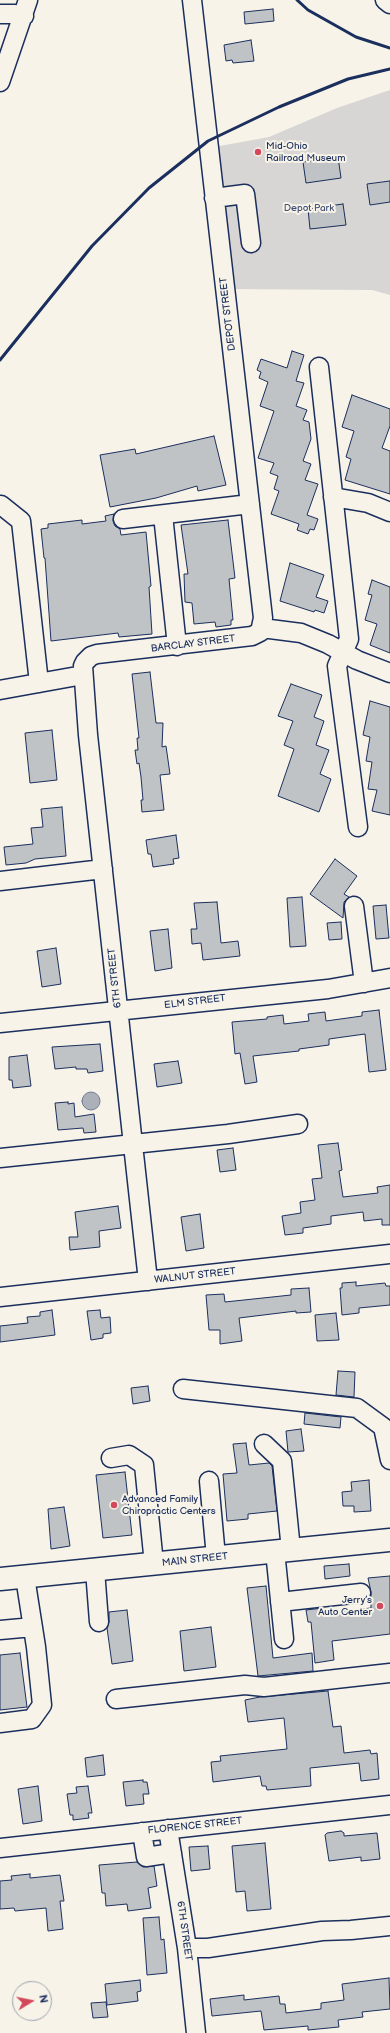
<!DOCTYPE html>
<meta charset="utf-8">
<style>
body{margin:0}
#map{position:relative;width:390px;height:2033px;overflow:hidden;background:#f7f3e8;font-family:"Balsamiq Sans",sans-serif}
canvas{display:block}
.north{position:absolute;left:12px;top:1981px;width:40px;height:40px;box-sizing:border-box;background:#f7f3e8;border:1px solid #9fa5b1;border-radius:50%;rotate:80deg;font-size:11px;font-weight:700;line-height:16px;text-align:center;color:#1b2f5e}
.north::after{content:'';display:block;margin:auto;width:14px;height:18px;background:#d1495b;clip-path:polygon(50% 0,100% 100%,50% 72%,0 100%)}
</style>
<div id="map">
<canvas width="390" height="2033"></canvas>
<div class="north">N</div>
</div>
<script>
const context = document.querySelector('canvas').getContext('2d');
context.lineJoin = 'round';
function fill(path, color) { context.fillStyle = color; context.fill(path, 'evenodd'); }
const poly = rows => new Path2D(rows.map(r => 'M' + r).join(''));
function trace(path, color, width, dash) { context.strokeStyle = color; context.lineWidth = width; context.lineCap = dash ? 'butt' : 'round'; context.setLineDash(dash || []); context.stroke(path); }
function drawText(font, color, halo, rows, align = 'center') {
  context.font = font + ' "Balsamiq Sans",sans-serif'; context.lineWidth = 4; context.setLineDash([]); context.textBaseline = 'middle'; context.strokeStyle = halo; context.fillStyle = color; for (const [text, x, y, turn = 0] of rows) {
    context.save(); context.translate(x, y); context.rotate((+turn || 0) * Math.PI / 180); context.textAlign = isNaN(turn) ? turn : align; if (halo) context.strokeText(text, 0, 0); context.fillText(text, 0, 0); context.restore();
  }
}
fill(poly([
 [390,90,390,295,372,290,225,289,209,148,269,137,337,108]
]), '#d7d6d4');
const water = poly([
 '82 1101a9 9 0 1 1 18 0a9 9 0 1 1-18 0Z'
]);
fill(water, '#acb0b9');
trace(water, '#727c95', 1);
const building = poly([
 [273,9,274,21,245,24,244,12,273,9],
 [251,40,254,61,233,63,232,60,226,61,224,45,251,40],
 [338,157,341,178,306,183,303,162,338,157],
 [390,181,390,202,370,205,367,184,390,181],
 [343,204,346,225,310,229,308,209,343,204],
 [292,351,304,355,296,381,304,383,296,406,307,410,303,420,309,422,311,439,303,461,311,464,305,480,318,484,307,515,318,519,314,530,310,529,308,534,297,530,299,524,271,514,279,491,274,489,278,476,270,473,274,463,258,458,274,411,260,406,268,382,259,378,261,372,257,370,261,359,287,368,292,351],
 [352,395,390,409,390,426,382,448,390,451,390,494,345,480,351,459,346,457,354,431,342,427,352,395],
 [214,436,226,485,198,491,197,486,156,498,110,507,100,455,135,449,136,454,214,436],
 [114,514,113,521,115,526,120,529,121,535,146,532,151,586,149,587,152,634,119,637,118,633,51,641,45,558,44,558,41,529,48,528,48,524,82,520,82,524,106,521,105,516,114,514],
 [228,520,235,578,229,579,233,620,231,620,231,625,216,627,215,622,194,624,192,603,185,602,184,574,188,574,181,525,228,520],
 [290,563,324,575,316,597,328,601,324,613,315,610,314,612,280,601,290,563],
 [372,580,390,587,390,653,370,645,377,624,365,620,372,595,368,594,372,580],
 [150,672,156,723,163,723,162,747,166,746,170,774,160,775,164,810,142,812,141,800,143,800,141,777,139,763,137,764,135,750,138,750,137,738,139,738,132,674,150,672],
 [291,684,322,695,314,717,324,721,316,745,329,750,320,774,331,779,319,812,278,796,294,749,284,745,293,721,278,716,291,684],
 [370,701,390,707,390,815,372,811,377,790,368,789,372,762,366,761,370,737,363,735,370,701],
 [52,730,57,780,30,783,25,733,52,730],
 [62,807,66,856,35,859,26,863,6,865,4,847,33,844,31,828,43,827,41,809,62,807],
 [176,835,179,858,173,859,174,864,153,867,151,854,148,854,146,840,176,835],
 [335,859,357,876,344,894,349,897,344,902,343,918,310,894,335,859],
 [302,897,306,946,290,947,287,898,302,897],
 [217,902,221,943,238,941,240,956,203,960,201,943,192,944,191,929,197,929,194,903,217,902],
 [386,905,389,938,376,939,373,906,386,905],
 [341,922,342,939,329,940,327,923,341,922],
 [168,929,172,968,155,971,150,931,168,929],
 [56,948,61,984,42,987,37,951,56,948],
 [379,1010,386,1070,369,1072,365,1034,329,1039,329,1045,299,1049,299,1051,253,1056,257,1082,245,1084,240,1053,235,1054,232,1022,267,1019,267,1017,283,1015,284,1024,309,1021,308,1014,325,1012,326,1021,362,1016,362,1012,379,1010],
 [100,1044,103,1071,88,1073,87,1069,76,1069,76,1067,55,1069,52,1047,100,1044],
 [27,1055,31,1086,13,1088,12,1080,9,1080,9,1057,27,1055],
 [178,1061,182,1083,157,1087,154,1064,178,1061],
 [68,1102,68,1104,74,1103,75,1117,94,1114,96,1132,84,1133,83,1128,58,1130,55,1103,68,1102],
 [338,1143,342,1170,339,1171,343,1197,378,1193,377,1187,390,1185,390,1225,382,1225,382,1219,364,1221,363,1212,331,1216,331,1224,303,1228,303,1233,285,1235,282,1216,301,1213,300,1202,315,1200,312,1179,322,1178,318,1145,338,1143],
 [233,1148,236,1170,220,1172,217,1150,233,1148],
 [118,1206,121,1228,99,1231,100,1247,70,1250,69,1237,78,1237,75,1212,118,1206],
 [200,1214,204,1248,186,1251,181,1217,200,1214],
 [356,1282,356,1286,385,1283,386,1286,390,1286,390,1305,359,1308,359,1313,342,1315,340,1288,342,1288,342,1283,356,1282],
 [309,1288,311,1312,296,1313,296,1311,239,1318,242,1341,220,1344,220,1330,209,1330,206,1295,224,1294,225,1302,291,1295,291,1289,309,1288],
 [52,1310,55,1335,0,1342,0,1326,28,1323,27,1317,40,1316,40,1312,52,1310],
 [100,1310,101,1318,110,1317,111,1333,103,1334,103,1338,91,1340,87,1311,100,1310],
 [336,1313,339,1340,317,1341,315,1315,336,1313],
 [338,1371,355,1372,354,1397,336,1395,338,1371],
 [148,1386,150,1401,133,1404,131,1388,148,1386],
 [305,1413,341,1417,340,1428,304,1424,305,1413],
 [301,1429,304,1451,288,1452,286,1431,301,1429],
 [246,1443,249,1465,269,1463,272,1466,277,1511,248,1514,248,1519,227,1521,223,1474,237,1473,233,1444,246,1443],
 [125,1472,132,1535,103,1538,96,1475,125,1472],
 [369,1480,371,1511,354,1512,354,1506,343,1506,342,1492,352,1491,351,1482,369,1480],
 [64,1507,70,1546,51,1549,48,1509,64,1507],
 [349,1564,350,1576,325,1579,324,1566,349,1564],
 [390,1576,390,1634,332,1641,334,1660,315,1663,311,1622,308,1622,306,1610,323,1608,324,1613,371,1608,371,1592,368,1578,390,1576],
 [266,1586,273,1658,312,1653,313,1671,258,1676,247,1588,266,1586],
 [127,1610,133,1661,112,1664,107,1628,109,1622,109,1612,127,1610],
 [211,1627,216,1667,184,1671,180,1631,211,1627],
 [20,1653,27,1707,0,1710,0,1655,20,1653],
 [328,1691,333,1727,341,1726,344,1753,370,1750,371,1754,377,1753,379,1779,361,1781,359,1763,310,1768,311,1786,267,1790,266,1786,262,1786,260,1776,213,1782,211,1762,221,1761,220,1756,287,1749,284,1718,248,1722,245,1700,260,1697,328,1691],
 [103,1755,105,1775,87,1777,85,1758,103,1755],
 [143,1780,143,1782,147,1782,149,1794,143,1794,144,1804,126,1806,123,1782,143,1780],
 [38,1786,42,1821,23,1824,18,1789,38,1786],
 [88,1786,92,1813,88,1813,89,1818,73,1820,73,1815,70,1815,67,1794,77,1793,76,1787,88,1786],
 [341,1831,344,1833,344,1836,377,1833,380,1859,361,1861,361,1857,329,1861,325,1835,327,1833,341,1831],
 [265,1843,271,1909,247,1911,245,1891,236,1892,232,1846,265,1843],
 [208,1846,210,1869,191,1871,189,1847,208,1846],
 [137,1862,143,1867,154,1866,157,1886,148,1888,151,1908,128,1911,127,1904,106,1906,105,1893,102,1893,99,1865,137,1862],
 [30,1874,30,1878,60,1875,64,1901,60,1901,63,1929,48,1931,46,1908,15,1911,14,1908,0,1909,0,1881,12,1880,11,1876,30,1874],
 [159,1917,161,1940,164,1939,167,1973,147,1975,143,1918,159,1917],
 [389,1978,390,2009,362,2012,363,2017,338,2020,339,2027,308,2030,308,2026,264,2030,261,2011,212,2016,210,1999,244,1995,244,2000,279,1996,280,2004,285,2004,286,2013,321,2009,321,2003,344,2000,342,1984,389,1978],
 [140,1980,141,1991,137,1992,138,2001,107,2005,105,1984,140,1980],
 [106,2002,108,2017,93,2018,91,2003,106,2002]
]);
fill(building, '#c0c3c5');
trace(building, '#1b2f5e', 1);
const minor = poly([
 [385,0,390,4],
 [0,14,15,14,24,16],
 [0,82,28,0],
 [214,198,245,194,251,243],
 [319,367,349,639,337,666,358,827],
 [333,497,368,503,390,512],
 [1,505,21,521,39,683],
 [163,515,177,646],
 [123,519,250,504],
 [262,628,301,633,328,644,357,660,390,673],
 [0,690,83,675],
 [0,881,103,869],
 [354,906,364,983],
 [0,1023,328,989,390,978],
 [0,1158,228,1134,298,1124],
 [148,1281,88,735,83,666,85,662,91,656,97,654,252,636,260,632,263,618,192,0],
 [0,1297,390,1254],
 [183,1389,357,1408,383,1427,390,1460],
 [264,1444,282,1461,291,1550],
 [111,1458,129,1455,144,1465,154,1564],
 [209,1481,216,1557],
 [275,1551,284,1639],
 [95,1570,99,1622],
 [280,1602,361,1593],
 [0,1630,33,1627],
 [116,1699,245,1685,264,1687,390,1673],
 [0,1723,32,1719,42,1705,36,1647,25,1577],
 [168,1829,187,1948,196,2033],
 [142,1832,146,1857,172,1853],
 [0,1848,390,1805],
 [187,1948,208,1948,322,1931,351,1930,390,1926]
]);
const major = poly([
 [0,1579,390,1540]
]);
trace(minor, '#1b2f5e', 21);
trace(major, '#1b2f5e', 25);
trace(minor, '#f7f3e8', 18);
trace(major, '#f7f3e8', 22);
trace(poly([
 [297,0,308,10,356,37,390,48],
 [0,360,92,246,149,188,208,141,279,107,348,79,390,69]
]), '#1b2f5e', 3);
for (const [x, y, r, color] of [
 [258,152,4,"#d1495b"],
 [114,1505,4,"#d1495b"],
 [380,1606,4,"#d1495b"]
]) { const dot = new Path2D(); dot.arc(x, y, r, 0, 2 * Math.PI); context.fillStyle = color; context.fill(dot); trace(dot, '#f7f3e8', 1.5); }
drawText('10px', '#1b2f5e', '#f7f3e8', [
 ["Mid-Ohio",266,146],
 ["Railroad Museum",266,158],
 ["Advanced Family",122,1499],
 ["Chiropractic Centers",122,1511],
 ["Jerry’s",372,1600,"right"],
 ["Auto Center",372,1612,"right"]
], 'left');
drawText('10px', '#415076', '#f7f3e8', [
 ["Depot Park",309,208]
]);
drawText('10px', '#1b2f5e', '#f7f3e8', [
 ["DEPOT STREET",228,314,-97],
 ["BARCLAY STREET",193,644,-7],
 ["6TH STREET",115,978,-96],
 ["ELM STREET",195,1002,-7],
 ["WALNUT STREET",195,1276,-6],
 ["MAIN STREET",195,1560,-6],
 ["FLORENCE STREET",195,1826,-6],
 ["6TH STREET",184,1931,82]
]);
</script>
